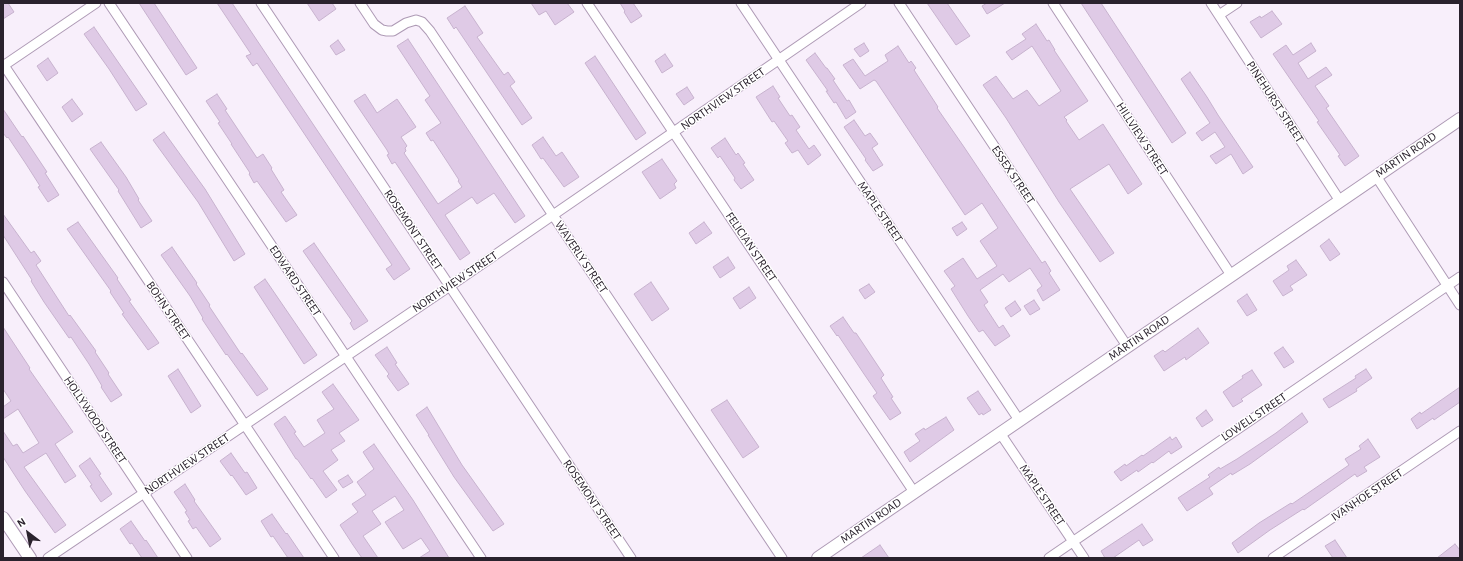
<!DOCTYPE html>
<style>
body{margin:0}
#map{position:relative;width:1463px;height:561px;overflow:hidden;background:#f8effb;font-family:"Alegreya Sans",sans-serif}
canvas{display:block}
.frame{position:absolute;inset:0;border:4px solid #2a222d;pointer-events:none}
.north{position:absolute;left:8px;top:513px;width:40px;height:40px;-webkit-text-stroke:3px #fff;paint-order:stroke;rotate:328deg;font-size:11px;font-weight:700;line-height:16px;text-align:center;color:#2a222d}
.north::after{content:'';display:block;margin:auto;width:14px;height:18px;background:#2a222d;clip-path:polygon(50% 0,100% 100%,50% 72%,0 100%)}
</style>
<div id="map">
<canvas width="1463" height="561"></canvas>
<div class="frame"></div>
<div class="north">N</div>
</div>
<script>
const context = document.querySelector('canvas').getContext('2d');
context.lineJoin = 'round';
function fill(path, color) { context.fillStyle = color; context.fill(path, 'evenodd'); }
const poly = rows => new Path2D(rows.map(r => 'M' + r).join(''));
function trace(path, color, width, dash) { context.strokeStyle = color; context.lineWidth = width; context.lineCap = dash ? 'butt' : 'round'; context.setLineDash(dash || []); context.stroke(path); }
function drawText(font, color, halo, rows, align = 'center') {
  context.font = font + ' "Alegreya Sans",sans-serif'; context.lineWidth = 3; context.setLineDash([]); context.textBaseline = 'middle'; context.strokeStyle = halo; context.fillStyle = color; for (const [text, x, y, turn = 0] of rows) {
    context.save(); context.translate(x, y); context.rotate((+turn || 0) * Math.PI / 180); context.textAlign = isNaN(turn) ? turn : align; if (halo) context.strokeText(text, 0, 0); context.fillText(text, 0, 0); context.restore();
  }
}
const building = poly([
 [3,3,8,3,14,12,3,19,3,3],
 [139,3,154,3,197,68,186,75,139,3],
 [217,3,232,3,410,269,394,280,386,269,392,265,257,63,253,66,246,56,251,54,217,3],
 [307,3,332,3,336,9,319,21,307,3],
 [531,3,567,3,574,12,555,25,546,11,539,15,531,3],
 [620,3,633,3,642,16,631,23,624,12,625,11,620,3],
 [927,3,947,3,970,36,956,45,927,3],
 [987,3,1005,3,987,14,982,6,987,3],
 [1081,3,1101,3,1186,133,1172,143,1081,3],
 [465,6,483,33,477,37,504,75,508,72,515,82,510,86,532,118,522,125,456,27,454,29,447,18,465,6],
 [1272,11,1282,24,1261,38,1250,22,1260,16,1261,18,1272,11],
 [1036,24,1047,41,1049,40,1055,50,1054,50,1088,101,1064,117,1067,120,1066,121,1079,140,1103,124,1142,184,1128,194,1109,164,1070,189,1114,253,1100,262,1059,202,1006,118,983,85,996,76,1013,99,1027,90,1039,106,1061,91,1032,46,1012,60,1006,52,1026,39,1022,34,1036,24],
 [94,27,147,104,136,111,109,69,84,34,94,27],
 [408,39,525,216,515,223,494,193,477,204,472,197,445,215,470,253,460,260,395,162,392,164,387,155,389,154,387,150,354,101,365,94,377,113,397,99,416,127,401,137,407,146,405,148,406,151,404,153,438,204,462,187,458,181,459,180,450,166,433,140,431,141,426,133,441,123,425,100,430,96,397,46,408,39],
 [338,40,345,50,336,55,330,46,338,40],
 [864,43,869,51,860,57,854,49,864,43],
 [1311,43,1316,51,1298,63,1308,79,1326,67,1332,75,1315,86,1329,106,1326,108,1359,156,1345,166,1338,156,1340,155,1317,122,1319,121,1273,54,1286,45,1293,55,1311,43],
 [898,46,909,63,911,61,916,68,914,70,938,107,937,108,964,147,1019,229,1042,263,1045,261,1051,271,1049,273,1060,290,1043,301,1037,290,1042,286,1030,268,1009,282,1003,274,980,290,988,302,984,305,999,328,1003,325,1010,336,995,346,983,330,979,332,968,316,951,289,955,286,944,271,963,258,977,279,997,266,980,241,998,228,982,203,965,215,876,81,874,80,860,89,843,65,853,59,865,76,888,61,885,55,898,46],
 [815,53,826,68,827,68,835,79,833,80,847,101,849,100,856,112,846,119,836,102,834,103,826,91,828,91,806,60,815,53],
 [665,54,673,66,662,73,655,61,665,54],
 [595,56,646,133,636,140,585,63,595,56],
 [48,58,58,73,47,81,37,66,48,58],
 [1190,72,1207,97,1218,115,1253,167,1243,174,1231,154,1216,164,1210,156,1225,147,1215,132,1202,141,1196,133,1210,123,1181,79,1190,72],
 [773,86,780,97,778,98,790,116,792,115,800,127,796,130,809,149,814,145,821,155,808,165,798,150,792,153,785,143,788,141,774,121,772,122,756,97,773,86],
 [687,87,694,98,684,105,676,94,687,87],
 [217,94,227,109,225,110,257,158,263,154,272,168,271,169,284,190,281,192,297,215,286,222,257,181,254,183,249,174,250,173,231,144,232,144,218,123,220,122,206,101,217,94],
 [72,99,83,114,72,122,62,107,72,99],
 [3,109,22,137,23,136,47,172,45,173,59,195,48,202,38,187,40,186,26,164,8,137,7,138,3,133,3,109],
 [854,120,865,136,870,133,878,144,872,148,883,165,873,171,865,160,866,159,844,127,854,120],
 [164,132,205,189,245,254,234,261,198,202,153,140,164,132],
 [543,137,556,156,562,152,579,177,564,187,543,158,541,159,532,145,543,137],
 [725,138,736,155,738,153,745,163,743,164,754,180,741,189,734,180,735,178,720,156,718,158,711,148,725,138],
 [101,142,126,177,139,199,138,200,152,221,141,228,118,191,119,190,90,149,101,142],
 [662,159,677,181,674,184,676,188,660,199,642,172,662,159],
 [3,214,31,253,34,251,41,261,36,265,69,316,70,315,96,351,95,352,109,373,108,374,122,395,111,402,101,387,102,386,89,364,71,337,69,338,44,302,31,281,32,280,3,235,3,214],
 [78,222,118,278,117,279,131,300,129,301,159,343,148,350,122,314,124,313,110,292,111,291,67,229,78,222],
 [704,222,712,233,696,244,689,233,704,222],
 [962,222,967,229,957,236,952,228,962,222],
 [1329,239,1340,254,1330,261,1320,246,1329,239],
 [314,243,368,321,354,330,350,323,352,321,303,251,314,243],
 [172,247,197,283,196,284,210,305,209,306,241,354,242,353,268,389,257,396,227,354,226,355,202,319,203,318,190,296,161,255,172,247],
 [728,257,735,268,720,278,713,267,728,257],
 [1296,260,1307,275,1290,286,1293,290,1283,296,1273,281,1289,270,1287,266,1296,260],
 [265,279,317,355,304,364,254,287,265,279],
 [651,282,669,309,652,321,634,294,651,282],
 [869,284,875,292,865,299,859,290,869,284],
 [749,287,756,298,740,309,733,298,749,287],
 [1247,294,1257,310,1247,316,1237,301,1247,294],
 [1034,300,1040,309,1030,315,1024,306,1034,300],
 [1015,301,1021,310,1011,317,1005,308,1015,301],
 [843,317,854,333,856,333,884,375,881,378,893,397,891,398,901,413,890,420,873,396,877,393,864,374,838,335,837,336,830,326,843,317],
 [3,327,30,368,29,369,73,432,55,444,76,476,65,483,46,453,24,467,66,525,55,533,25,491,3,457,3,431,13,446,17,444,23,453,39,443,18,409,3,419,3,407,11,401,3,389,3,327],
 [1198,328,1209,343,1186,360,1185,357,1164,371,1154,356,1163,350,1165,352,1198,328],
 [387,347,397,363,395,364,409,384,398,391,387,376,389,374,375,355,387,347],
 [1283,347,1294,362,1284,368,1274,353,1283,347],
 [178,369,201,406,191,413,168,376,178,369],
 [1366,369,1372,378,1356,389,1357,391,1329,408,1323,399,1356,378,1355,376,1366,369],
 [1252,370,1262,385,1241,399,1243,401,1233,407,1223,392,1243,378,1242,376,1252,370],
 [333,384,359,420,339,433,345,441,331,450,338,460,323,471,337,490,326,498,312,478,311,479,297,459,296,459,274,424,285,416,296,432,294,433,304,447,325,433,317,420,334,409,322,392,333,384],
 [1460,387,1460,402,1434,420,1433,418,1417,429,1411,419,1420,412,1421,414,1460,387],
 [978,391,991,410,983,415,982,413,979,415,967,398,978,391],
 [727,400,759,447,743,458,711,410,727,400],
 [427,407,462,465,504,524,493,531,454,477,428,435,429,435,416,415,427,407],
 [1206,410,1213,420,1202,427,1196,418,1206,410],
 [1302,413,1308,422,1250,464,1232,475,1231,473,1209,488,1213,494,1187,511,1178,498,1210,477,1208,475,1219,467,1220,469,1237,459,1276,433,1302,413],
 [946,417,954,430,910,462,904,452,920,441,915,434,924,428,925,430,946,417],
 [1170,437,1172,440,1176,437,1182,447,1171,454,1169,451,1153,463,1152,462,1138,472,1137,470,1121,481,1114,472,1125,464,1126,466,1142,455,1143,456,1170,437],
 [1368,439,1380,457,1364,467,1367,471,1357,477,1355,474,1304,510,1303,509,1270,530,1238,553,1232,543,1259,523,1291,503,1292,504,1349,465,1345,459,1361,449,1359,446,1368,439],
 [374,444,413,500,449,558,419,558,430,551,421,538,403,549,385,522,404,510,395,496,372,511,381,524,363,536,378,558,362,558,353,545,340,525,358,512,352,504,366,495,357,482,374,469,363,452,374,444],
 [231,453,245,473,247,472,257,488,246,495,232,475,231,476,220,461,231,453],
 [90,458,101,474,99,475,112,494,101,502,90,486,92,485,79,466,90,458],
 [348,475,353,482,343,488,338,481,348,475],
 [185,484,195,500,194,501,221,539,210,547,196,527,193,529,188,521,190,520,185,512,187,511,174,492,185,484],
 [272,514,286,534,287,533,304,558,288,558,273,536,271,537,261,521,272,514],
 [131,521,145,541,146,540,158,558,142,558,132,543,130,544,120,529,131,521],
 [1142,524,1153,540,1143,546,1139,540,1113,558,1105,558,1101,551,1142,524],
 [1335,540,1347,558,1333,558,1325,546,1335,540],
 [1455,544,1460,550,1460,558,1437,558,1455,544],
 [880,545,889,558,861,558,880,545]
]);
fill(building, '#dfcae6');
trace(building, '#c7b2ce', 1);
const street = poly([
 [109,3,481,558],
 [261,3,631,558],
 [360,3,374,24,382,30,387,31,393,31,406,23,416,20,422,22,430,31,782,558],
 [587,3,914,492],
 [741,3,1019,420],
 [899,3,1127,346],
 [1053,3,1231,275],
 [1211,3,1340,201],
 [1219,15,1237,3],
 [3,64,334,558],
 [3,66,96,3],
 [1376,176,1460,305],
 [3,282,187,558],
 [1000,433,1084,558],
 [48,558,450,286,861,3],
 [1049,558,1460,277],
 [1273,558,1460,431]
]);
const secondary = poly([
 [3,518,30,558],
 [818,558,1460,119]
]);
trace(street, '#ae9ab5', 11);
trace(secondary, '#ae9ab5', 14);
trace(street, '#fff', 9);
trace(secondary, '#fff', 12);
drawText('12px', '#2a222d', '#fff', [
 ["NORTHVIEW STREET",723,99,-35],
 ["PINEHURST STREET",1275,102,57],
 ["HILLVIEW STREET",1142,139,57],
 ["MARTIN ROAD",1406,155,-34],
 ["ESSEX STREET",1013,175,56],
 ["MAPLE STREET",880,212,56],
 ["ROSEMONT STREET",413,230,56],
 ["FELICIAN STREET",751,247,56],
 ["WAVERLY STREET",581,257,56],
 ["EDWARD STREET",295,281,56],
 ["NORTHVIEW STREET",455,282,-34],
 ["BOHN STREET",168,311,56],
 ["MARTIN ROAD",1139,338,-34],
 ["LOWELL STREET",1254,417,-34],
 ["HOLLYWOOD STREET",95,420,56],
 ["NORTHVIEW STREET",187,464,-34],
 ["MAPLE STREET",1042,495,56],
 ["IVANHOE STREET",1367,495,-34],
 ["ROSEMONT STREET",592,500,56],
 ["MARTIN ROAD",871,521,-34]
]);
</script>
